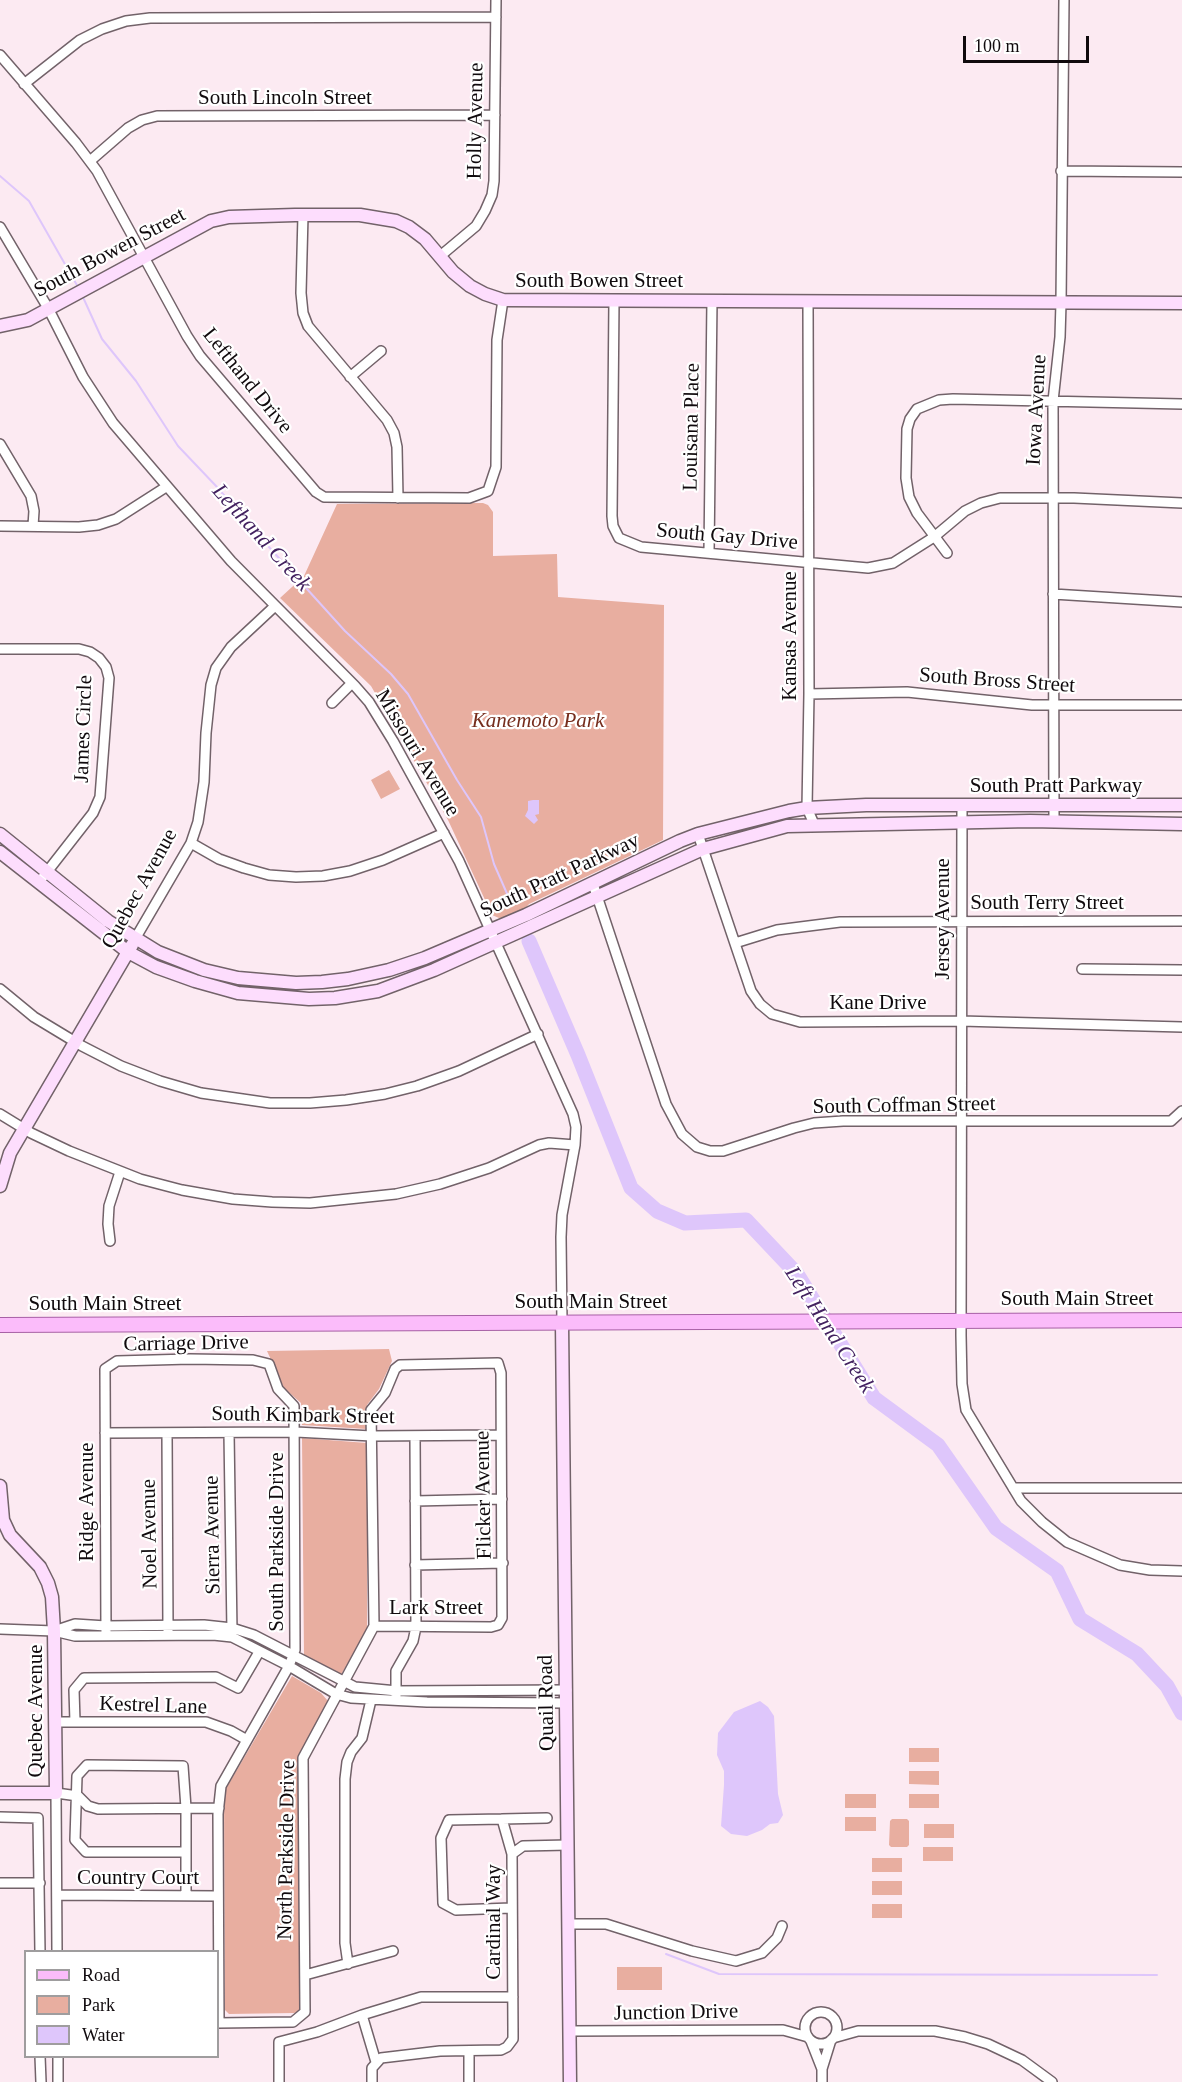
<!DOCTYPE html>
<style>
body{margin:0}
#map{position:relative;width:1182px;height:2082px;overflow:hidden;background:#fceaf2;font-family:Georgia,serif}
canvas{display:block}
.legend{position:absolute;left:24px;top:1950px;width:195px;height:108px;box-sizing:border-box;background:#fff;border:2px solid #9f9d9e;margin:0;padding:8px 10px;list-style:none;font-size:18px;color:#100a0d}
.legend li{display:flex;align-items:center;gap:12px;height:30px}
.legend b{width:30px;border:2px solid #9f9d9e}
.scale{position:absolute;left:963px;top:36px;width:126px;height:27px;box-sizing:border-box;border:3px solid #100a0d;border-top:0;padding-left:8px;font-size:18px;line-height:21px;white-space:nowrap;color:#100a0d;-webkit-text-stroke:4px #fff;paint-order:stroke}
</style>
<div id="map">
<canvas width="1182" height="2082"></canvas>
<ul class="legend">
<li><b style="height:8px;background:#fbbcfa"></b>Road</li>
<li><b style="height:16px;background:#e8aea0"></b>Park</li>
<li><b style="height:16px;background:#dec6fb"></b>Water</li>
</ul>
<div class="scale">100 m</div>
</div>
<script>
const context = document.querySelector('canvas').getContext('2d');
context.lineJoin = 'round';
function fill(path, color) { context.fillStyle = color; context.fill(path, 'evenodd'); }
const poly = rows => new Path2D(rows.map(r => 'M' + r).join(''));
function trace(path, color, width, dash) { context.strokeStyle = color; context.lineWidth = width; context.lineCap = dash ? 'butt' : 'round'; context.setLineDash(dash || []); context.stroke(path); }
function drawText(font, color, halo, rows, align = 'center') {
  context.font = font + ' Georgia,serif'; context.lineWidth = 4.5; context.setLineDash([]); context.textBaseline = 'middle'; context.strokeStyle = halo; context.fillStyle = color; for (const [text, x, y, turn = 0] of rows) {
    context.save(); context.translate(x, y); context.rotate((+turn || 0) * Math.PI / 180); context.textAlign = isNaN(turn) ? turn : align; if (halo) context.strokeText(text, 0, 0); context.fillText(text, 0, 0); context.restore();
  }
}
fill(poly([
 [483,503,488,505,493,512,493,556,557,554,558,597,664,605,663,840,529,904,524,910,510,917,499,918,492,915,448,820,371,686,280,598,304,576,337,504],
 [389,770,400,789,381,799,371,780],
 [389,1349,392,1361,379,1389,367,1405,367,1429,302,1425,301,1403,284,1388,267,1351],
 [302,1438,367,1443,367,1633,340,1676,304,1656],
 [292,1676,321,1693,328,1701,303,1748,300,1760,301,2007,299,2012,294,2013,229,2014,225,2010,224,1792],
 [909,1748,939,1748,939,1762,909,1762],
 [909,1771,939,1771,939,1785,909,1784],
 [845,1794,876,1794,876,1808,845,1808],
 [909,1794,939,1794,939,1808,909,1808],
 [845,1817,876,1817,876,1831,845,1831],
 [892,1819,907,1819,909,1821,909,1845,907,1847,891,1847,889,1845,890,1821],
 [924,1824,954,1824,954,1838,924,1838],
 [923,1847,953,1847,953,1861,923,1861],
 [872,1858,902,1858,902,1872,872,1872],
 [872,1881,902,1881,902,1895,872,1895],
 [872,1904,902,1904,902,1918,872,1918],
 [617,1967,662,1967,662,1990,617,1990]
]), '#e8aea0');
fill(poly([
 [533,800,539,800,539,814,535,815,538,820,534,824,525,816,528,810,528,801],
 [760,1701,768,1707,774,1716,778,1794,783,1815,778,1823,770,1824,762,1830,747,1836,731,1834,721,1826,724,1785,724,1771,717,1755,718,1733,734,1712]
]), '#dec6fb');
trace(poly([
 [0,176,29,201,78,287],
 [82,295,102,339,136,381,178,446,217,487,259,536,345,631,391,674,408,694,457,780,481,817,494,864,512,905],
 [666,1954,719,1974,1157,1975]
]), '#dec6fb', 2);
trace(poly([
 [529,941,578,1055,631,1188,657,1211,685,1223,746,1220,797,1274,874,1398,938,1445,996,1528,1057,1571,1080,1619,1137,1654,1167,1686,1182,1713]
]), '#dec6fb', 15);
const street = poly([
 [0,55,76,143,97,171,187,336,200,356,316,492,324,497,469,498,488,491,496,467,497,340,503,300],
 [24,84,80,40,102,29,126,21,150,18,496,17],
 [90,161,128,128,142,120,157,116,495,115],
 [1061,171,1182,172],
 [303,215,301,293,303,313,308,326,387,420,394,433,397,447,398,498],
 [0,227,48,308,83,377,113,423,231,561,355,686,369,702,393,741,459,861,573,1114,576,1127,575,1145,562,1215,561,1237,562,1323],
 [439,257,476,226,485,211,492,195,494,181,496,0],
 [614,300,612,516,613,526,619,538,641,547,868,568,893,563,934,537,965,511,981,503,1000,498,1074,498,1182,503],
 [808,301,809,694,807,808,814,824],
 [350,377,381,351],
 [0,444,31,496,34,511,33,526],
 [0,526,79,527,98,525,116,519,166,487],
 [709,553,712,300],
 [947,553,917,513,909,497,906,478,907,429,910,419,917,409,939,400,953,399,1182,404],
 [1053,594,1182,602],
 [0,649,79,649,90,652,99,658,106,667,109,678,100,797,93,813,43,877],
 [809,694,907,692,1032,705,1182,705],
 [332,703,352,683],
 [962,805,961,1335,962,1384,966,1410,1021,1501,1042,1522,1067,1542,1120,1565,1150,1570,1182,1571],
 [1054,821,1053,401,1060,337,1061,303,1064,0],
 [698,834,751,991,760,1004,772,1014,800,1022,961,1021,1182,1027],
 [191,843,219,859,244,868,269,875,296,877,323,876,350,871,383,860,444,833],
 [593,884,666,1104,682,1134,697,1147,710,1151,723,1151,794,1128,814,1123,843,1121,1171,1121,1182,1111],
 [135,939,191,843,198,822,204,782,206,733,211,685,216,668,231,647,275,606],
 [735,943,777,930,840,922,1182,921],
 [1082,969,1182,970],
 [0,989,34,1017,82,1046,121,1066,160,1081,201,1093,270,1103,310,1103,346,1100,385,1094,417,1086,459,1071,538,1034],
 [0,1114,31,1133,69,1151,140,1179,182,1190,233,1199,272,1202,310,1203,396,1194,440,1184,489,1168,539,1145,549,1143,575,1145],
 [110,1241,108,1224,109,1206,120,1172],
 [105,1433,296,1432,372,1436,500,1435],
 [167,1433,168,1630],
 [229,1433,232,1632],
 [1013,1488,1182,1488],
 [415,1501,502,1499],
 [415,1565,503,1563],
 [0,1629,54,1631,75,1636,213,1635,232,1637,289,1666,336,1694,351,1698,427,1702,567,1703],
 [57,1630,75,1624,106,1626,204,1625,232,1628,254,1635,355,1687,397,1691,567,1690],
 [106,1636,105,1369,117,1361,190,1359,253,1360,269,1364,278,1389,294,1406,295,1650,289,1666,221,1786,218,1814,219,2023],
 [396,1696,396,1671,413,1641,416,1627,415,1436],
 [55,1722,206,1722,231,1731,247,1740],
 [75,1722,74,1690,84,1678,216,1677,238,1688,259,1652],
 [0,1817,38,1818,40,1952],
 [502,1819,547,1818],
 [185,1852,86,1852,75,1840,77,1776,87,1765,183,1766,186,1808,186,1896],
 [0,1883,40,1883],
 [57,1895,218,1896],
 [511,1908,456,1910,443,1903,441,1838,449,1820,502,1819,512,1854],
 [568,1924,606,1924,692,1951,736,1961,762,1953,777,1938,782,1926],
 [57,1952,56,1793,78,1796,88,1806,98,1809,219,1808],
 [348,1964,345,1943,345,1779,347,1762,351,1752,362,1738,371,1700],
 [305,1975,393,1951],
 '805 2028a16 16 0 1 1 32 0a16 16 0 1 1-32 0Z',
 [362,2015,376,2062],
 [218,2023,293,2022,305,2012,303,1758,374,1626,371,1410,385,1393,395,1369,400,1365,498,1363,501,1373,502,1618,498,1625,491,1627,374,1626],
 [570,2031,783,2030,808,2037],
 [833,2038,858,2031,935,2031,965,2037,988,2044,1022,2060,1052,2082],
 [811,2041,822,2069],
 [469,2051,469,2082],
 [40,2056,41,2082],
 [58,2056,58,2082],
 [279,2082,279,2042,317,2032,362,2015,421,1997,513,1997],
 [372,2082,372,2068,381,2058,440,2051,501,2050,507,2047,513,2039,513,2032,512,1854,523,1846,568,1845],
 [822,2082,822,2069,831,2040]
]);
const secondary = poly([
 [0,326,28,320,211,221,229,217,295,215,360,215,396,221,409,227,425,239,453,272,470,286,485,294,503,300,1182,303],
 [0,834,108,921,158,952,204,970,238,978,296,983,322,982,348,979,389,970,425,958,526,915,680,841,698,834,789,811,807,808,866,805,1182,805],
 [0,852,128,952,156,967,195,981,238,993,309,999,335,998,378,991,434,970,703,849,787,826,1030,821,1182,824],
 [0,1186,10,1153,132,945],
 [562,1323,570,2082],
 [0,1486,3,1520,10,1535,40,1567,48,1583,52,1597,54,1631,56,1793,0,1793]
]);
const primary = poly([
 [0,1325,1182,1320]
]);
trace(street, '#726269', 12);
trace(secondary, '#726269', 15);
trace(primary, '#a760a5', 16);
trace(street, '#fff', 9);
trace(secondary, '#fdddfd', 12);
trace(primary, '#fbbcfa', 14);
drawText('21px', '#100a0d', '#fff', [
 ["South Lincoln Street",285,98],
 ["Holly Avenue",476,121,-89],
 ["South Bowen Street",110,253,-28],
 ["South Bowen Street",599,281],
 ["Lefthand Drive",247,381,51],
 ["Iowa Avenue",1037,410,-87],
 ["Louisana Place",692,427,-89],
 ["South Gay Drive",727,537,5],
 ["Kansas Avenue",790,636,-90],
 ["South Bross Street",997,681,4],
 ["James Circle",84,729,-88],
 ["Missouri Avenue",417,753,59],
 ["South Pratt Parkway",1056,786],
 ["South Pratt Parkway",560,876,-25],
 ["Quebec Avenue",140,889,-61],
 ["South Terry Street",1047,903],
 ["Jersey Avenue",943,919,-90],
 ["Kane Drive",878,1003],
 ["South Coffman Street",904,1106,-1],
 ["South Main Street",1077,1299],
 ["South Main Street",591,1302],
 ["South Main Street",105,1304],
 ["Carriage Drive",186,1344,-1],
 ["South Kimbark Street",303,1416,1],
 ["Flicker Avenue",484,1495,-91],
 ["Ridge Avenue",87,1502,-90],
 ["Noel Avenue",150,1534,-91],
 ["Sierra Avenue",213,1535,-91],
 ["South Parkside Drive",277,1542,-90],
 ["Lark Street",436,1608],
 ["Quail Road",547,1703,-91],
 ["Kestrel Lane",153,1706,2],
 ["Quebec Avenue",36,1711,-90],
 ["North Parkside Drive",287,1850,-89],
 ["Country Court",138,1878],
 ["Cardinal Way",494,1922,-90],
 ["Junction Drive",676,2013,-1]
]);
drawText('italic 21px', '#762d1d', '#fff', [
 ["Kanemoto Park",538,721]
]);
drawText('italic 22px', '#432260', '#fff', [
 ["Lefthand Creek",261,538,48],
 ["Left Hand Creek",829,1330,57]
]);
</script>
